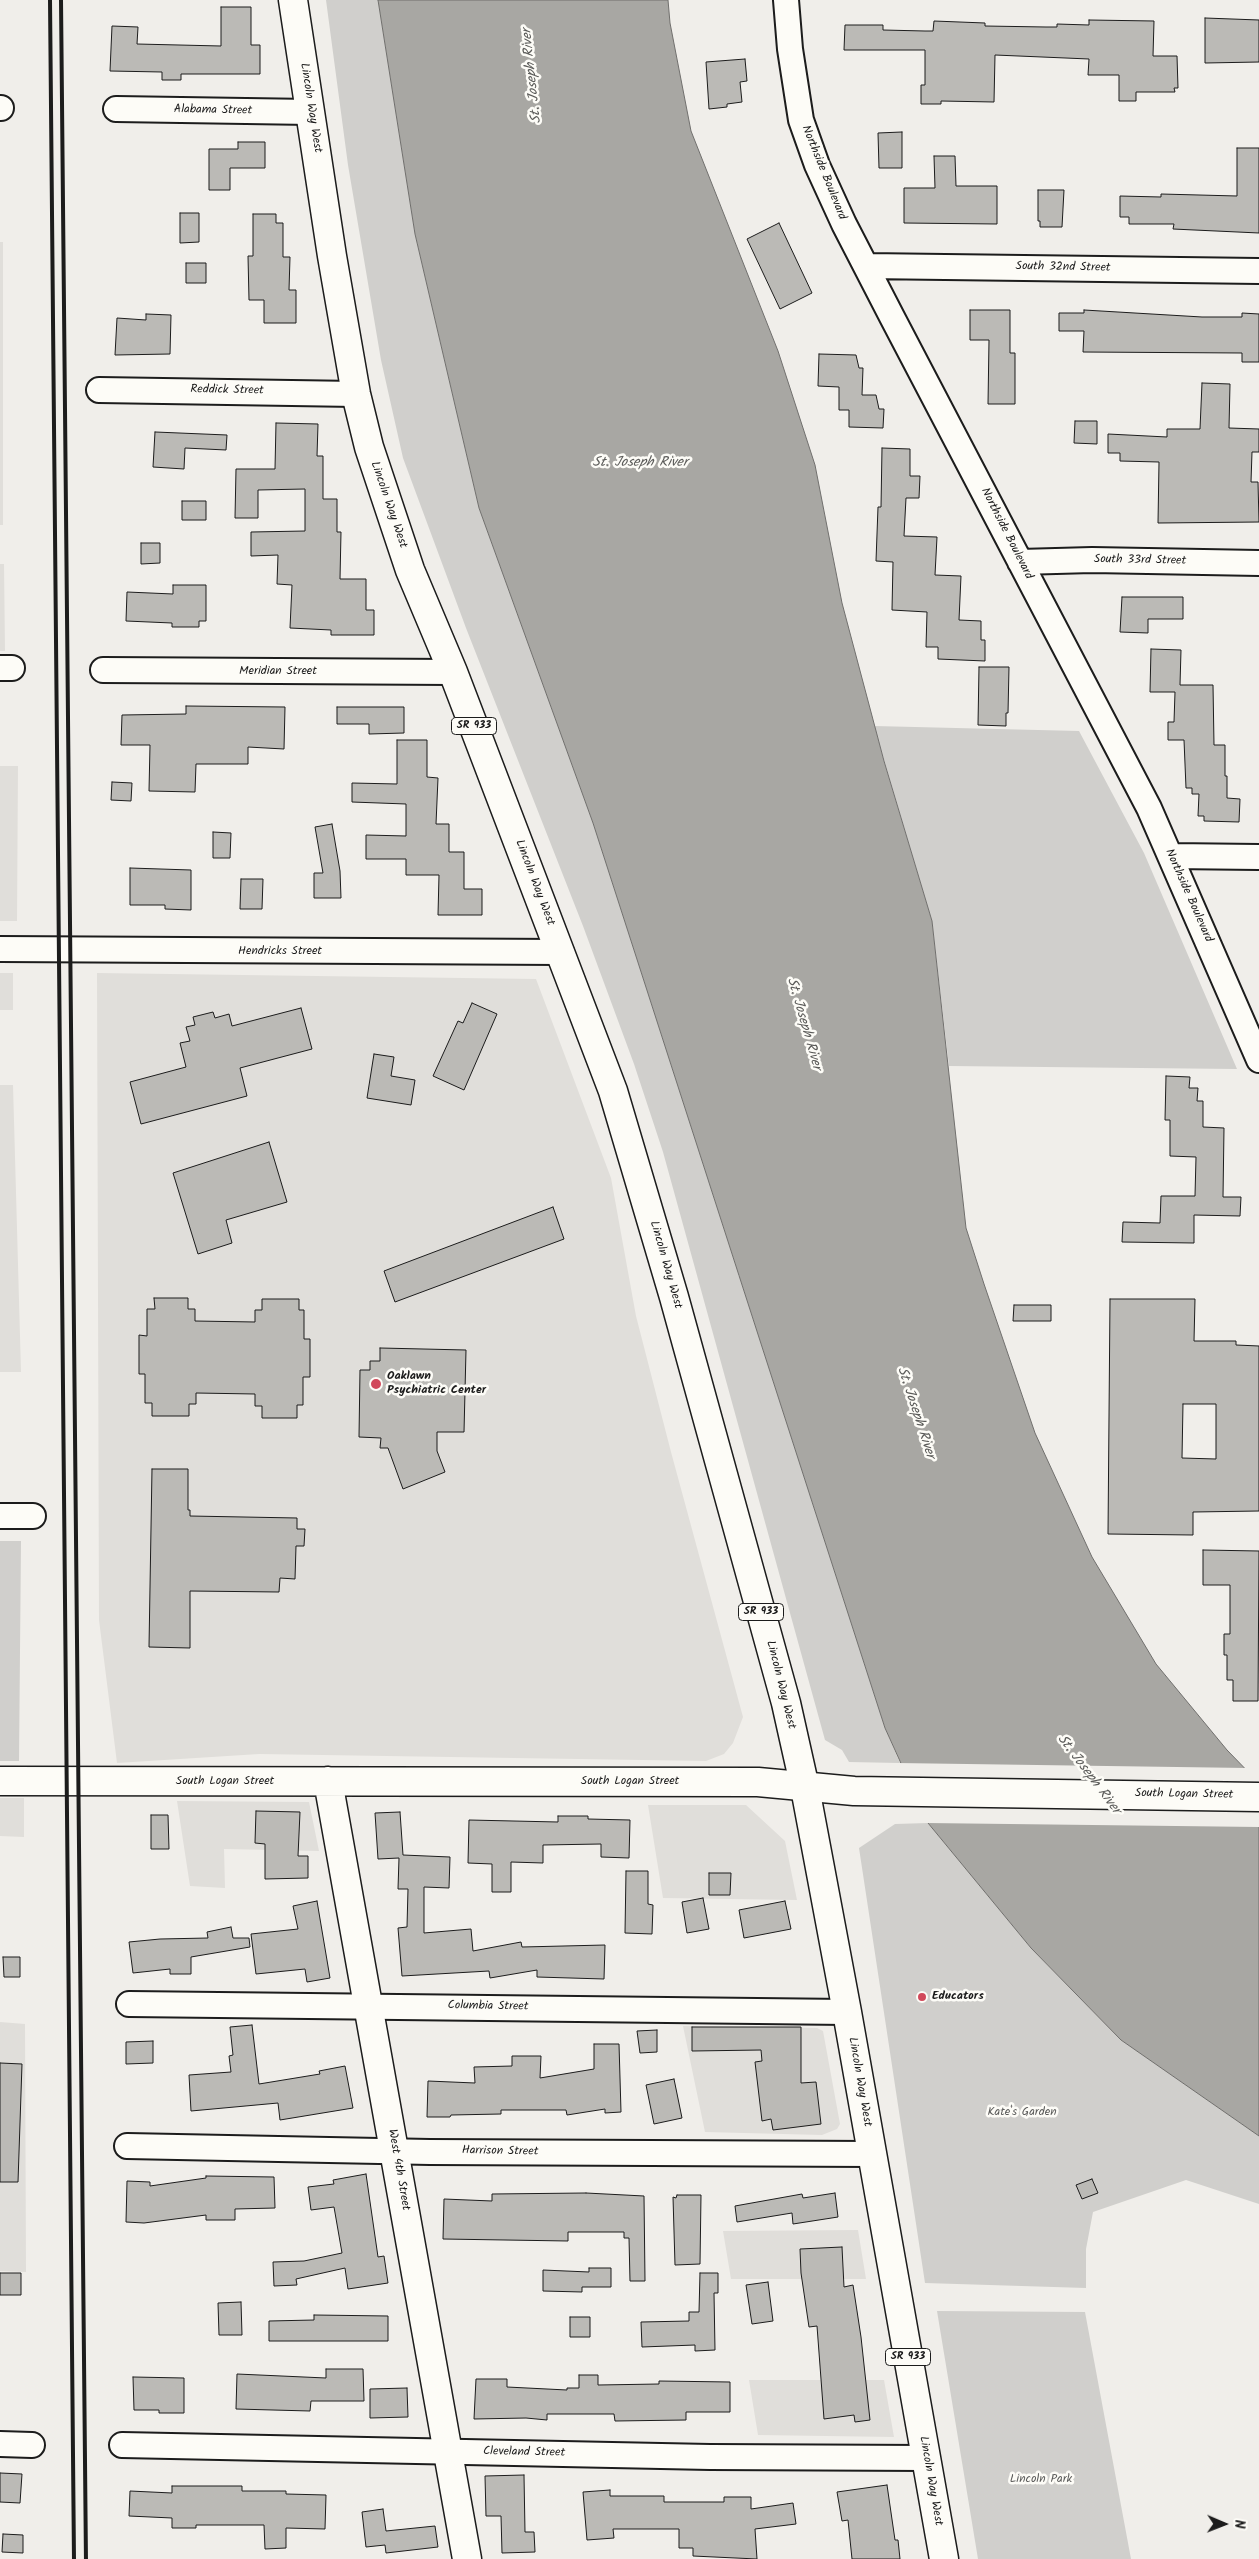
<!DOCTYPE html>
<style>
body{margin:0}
#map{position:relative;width:1259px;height:2559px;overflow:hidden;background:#f0eeea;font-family:Kalam,sans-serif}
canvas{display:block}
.north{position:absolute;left:1199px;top:2499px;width:50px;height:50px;-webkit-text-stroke:4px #fdfcf7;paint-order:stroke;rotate:91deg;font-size:14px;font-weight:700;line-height:20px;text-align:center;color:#1c1c1c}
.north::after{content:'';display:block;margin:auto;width:18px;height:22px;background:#1c1c1c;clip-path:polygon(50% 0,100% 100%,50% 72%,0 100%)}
</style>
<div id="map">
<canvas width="1259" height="2559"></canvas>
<div class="north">N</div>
</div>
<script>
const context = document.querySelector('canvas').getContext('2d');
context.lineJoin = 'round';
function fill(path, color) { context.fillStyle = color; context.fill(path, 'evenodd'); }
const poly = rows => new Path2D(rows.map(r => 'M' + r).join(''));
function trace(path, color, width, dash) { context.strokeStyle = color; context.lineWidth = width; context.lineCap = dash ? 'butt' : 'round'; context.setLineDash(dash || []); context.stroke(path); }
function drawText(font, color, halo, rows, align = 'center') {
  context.font = font + ' Kalam,sans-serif'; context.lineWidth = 5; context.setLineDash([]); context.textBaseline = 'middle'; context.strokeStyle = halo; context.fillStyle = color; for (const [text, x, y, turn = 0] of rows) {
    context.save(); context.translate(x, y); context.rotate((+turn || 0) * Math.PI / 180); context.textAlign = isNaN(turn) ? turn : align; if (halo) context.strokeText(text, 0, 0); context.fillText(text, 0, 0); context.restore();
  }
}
fill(poly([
 [0,242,3,242,3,525,0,525],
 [0,564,4,564,5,651,0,651],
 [0,766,18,766,17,921,0,921],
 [0,973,13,973,13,1010,0,1010],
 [97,973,536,979,611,1178,636,1316,671,1452,743,1717,733,1743,724,1754,706,1761,259,1754,117,1763,99,1620],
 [0,1085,13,1085,21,1372,0,1372],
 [0,1798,24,1798,24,1837,0,1836],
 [177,1801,309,1802,319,1851,224,1849,225,1888,190,1886],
 [648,1805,746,1805,785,1841,797,1900,663,1898],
 [0,2022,25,2024,26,2272,0,2271],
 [683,2026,817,2028,823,2031,840,2124,837,2129,822,2135,705,2132],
 [858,2230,866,2279,731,2279,723,2231],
 [749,2380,884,2380,894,2437,758,2435]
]), '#e0deda');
fill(poly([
 [326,0,378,0,415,234,479,508,593,823,885,1728,900,1763,849,1762,842,1750,825,1740,663,1152,634,1064,583,926,466,628,403,458,381,360,348,165],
 [874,726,1079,731,1144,853,1237,1069,949,1066,932,921],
 [0,1541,21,1541,19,1761,0,1761],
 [928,1823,1031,1948,1121,2040,1259,2136,1259,2204,1186,2180,1093,2212,1086,2249,1086,2288,925,2283,859,1848,895,1824],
 [937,2311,1085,2312,1131,2559,978,2559]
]), '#d0cfcc');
const water = poly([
 [378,0,668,0,670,23,691,131,778,351,815,465,842,603,884,761,932,921,966,1228,984,1284,1035,1433,1092,1557,1156,1664,1227,1750,1259,1783,1259,2136,1121,2040,1031,1948,928,1823,885,1728,593,823,479,508,415,234,378,0]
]);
fill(water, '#a8a7a3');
trace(water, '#706f6d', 1);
fill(poly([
 [897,1763,1247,1768,1259,1779,1259,1827,926,1823]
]), '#f0eeea');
const building = poly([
 [221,7,251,7,251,45,260,45,260,74,181,74,181,80,162,80,162,72,110,71,112,26,138,27,137,44,221,46,221,7],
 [1205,18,1259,20,1259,62,1205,63,1205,18],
 [1089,20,1154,21,1153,56,1177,56,1178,88,1174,88,1175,92,1136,92,1136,101,1119,101,1119,75,1088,75,1089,59,995,55,994,102,941,101,941,104,921,104,921,85,925,85,925,50,844,50,845,25,883,25,883,30,925,31,933,31,934,21,985,23,985,26,1046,27,1057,27,1057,24,1089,25,1089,20],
 [745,59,747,81,740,82,742,102,727,104,727,107,709,109,706,62,745,59],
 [902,132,902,168,879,168,878,133,902,132],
 [238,142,265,142,265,168,230,168,230,190,209,190,209,149,238,149,238,142],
 [1237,148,1259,148,1259,233,1173,229,1174,224,1129,224,1129,217,1120,217,1120,196,1161,197,1161,194,1237,196,1237,148],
 [934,156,955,156,956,186,997,186,997,224,904,223,904,188,935,188,934,156],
 [1038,190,1064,190,1062,227,1040,227,1040,221,1038,221,1038,190],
 [180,213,199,213,199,242,180,243,180,213],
 [253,214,276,214,276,223,283,223,283,257,290,257,289,290,296,290,296,323,264,323,264,300,249,300,248,256,253,256,253,214],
 [779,223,812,293,780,309,747,239,779,223],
 [186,263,206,263,206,283,186,283,186,263],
 [970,310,1010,310,1010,353,1015,353,1015,404,988,404,989,340,970,340,970,310],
 [1084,310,1202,317,1242,317,1242,313,1259,314,1259,362,1242,362,1242,353,1083,352,1084,331,1059,331,1059,313,1084,313,1084,310],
 [146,314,171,315,170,354,115,355,117,318,146,320,146,314],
 [819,354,856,355,859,368,863,368,862,395,876,395,879,409,884,409,883,428,849,427,849,410,839,410,839,387,818,386,819,354],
 [1202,383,1230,384,1229,428,1259,429,1259,452,1252,452,1251,482,1258,482,1259,522,1158,523,1159,462,1120,461,1120,453,1108,453,1108,434,1167,437,1167,429,1200,429,1202,383],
 [1075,421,1097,421,1097,444,1074,443,1075,421],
 [276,423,318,424,317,456,323,456,323,499,337,499,337,532,341,532,340,579,366,579,366,610,374,610,374,635,331,635,331,630,290,628,292,585,277,584,278,555,251,556,251,532,305,531,305,489,258,490,258,518,235,518,236,469,275,469,276,423],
 [155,432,227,435,226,450,185,448,184,469,153,467,155,432],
 [882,448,910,449,910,476,920,476,919,498,906,498,904,536,937,537,935,575,961,576,959,620,981,621,981,640,985,640,985,661,938,659,938,647,926,647,927,612,892,610,893,562,876,561,878,507,881,507,882,448],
 [182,501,206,501,206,520,182,520,182,501],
 [141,543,160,543,160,563,141,564,141,543],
 [173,585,206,585,206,621,199,621,199,627,172,627,172,623,126,621,127,592,173,594,173,585],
 [1122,597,1183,597,1183,619,1148,619,1148,633,1120,632,1122,597],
 [1151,649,1181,650,1180,685,1213,685,1214,745,1225,745,1225,776,1227,776,1227,798,1240,799,1239,822,1204,821,1204,816,1198,816,1199,794,1192,794,1192,788,1186,788,1184,740,1168,740,1168,722,1174,722,1175,692,1150,692,1151,649],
 [979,667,1009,667,1008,713,1006,713,1006,726,978,725,979,667],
 [186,706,285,707,284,749,248,747,248,764,196,764,195,792,149,791,150,745,121,745,122,715,186,714,186,706],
 [337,707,404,707,404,733,369,734,369,724,337,724,337,707],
 [397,740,427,740,427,777,438,778,436,824,449,824,449,852,464,852,464,889,482,889,482,915,438,915,439,875,406,875,406,859,366,859,366,835,406,836,406,804,352,802,352,783,397,784,397,740],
 [112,782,132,783,131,801,111,800,112,782],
 [332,824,340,871,341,898,314,898,314,873,323,873,315,827,332,824],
 [213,832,231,833,230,858,213,858,213,832],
 [130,868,191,870,191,910,165,909,165,905,130,905,130,868],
 [241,879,263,879,262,909,240,909,241,879],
 [472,1003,497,1014,464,1090,433,1076,458,1021,463,1023,472,1003],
 [301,1008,312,1049,240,1068,247,1096,141,1124,130,1082,186,1067,180,1043,190,1041,186,1027,195,1025,193,1017,213,1012,215,1018,229,1014,232,1026,301,1008],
 [374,1054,394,1057,391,1076,415,1080,411,1105,367,1098,374,1054],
 [1166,1076,1190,1077,1189,1088,1198,1088,1197,1101,1203,1101,1203,1127,1224,1128,1223,1197,1241,1197,1240,1216,1194,1215,1194,1243,1122,1242,1123,1222,1160,1223,1161,1196,1195,1196,1196,1157,1170,1156,1170,1120,1165,1120,1166,1076],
 [269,1142,287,1202,226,1220,232,1243,198,1254,173,1173,269,1142],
 [553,1207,564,1239,395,1302,384,1271,553,1207],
 [154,1298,188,1298,188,1309,195,1309,195,1321,255,1322,255,1310,262,1310,262,1299,299,1299,299,1310,304,1310,304,1339,310,1339,310,1377,303,1377,303,1405,297,1405,297,1418,262,1418,262,1406,255,1406,255,1394,196,1393,196,1404,189,1404,189,1416,152,1416,152,1403,145,1403,145,1374,139,1374,139,1335,147,1336,147,1309,155,1309,154,1298],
 [1110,1299,1195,1299,1194,1341,1236,1341,1236,1345,1259,1346,1259,1511,1193,1512,1193,1535,1108,1534,1110,1299],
 [1183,1404,1216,1404,1216,1459,1182,1458,1183,1404],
 [1014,1305,1051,1305,1051,1321,1013,1321,1014,1305],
 [380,1348,466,1350,464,1432,437,1432,437,1451,445,1472,403,1489,388,1448,380,1448,381,1438,359,1437,360,1370,370,1370,370,1361,380,1361,380,1348],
 [152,1469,188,1469,188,1510,190,1510,190,1516,297,1518,297,1529,305,1529,304,1546,296,1546,295,1579,280,1578,279,1592,190,1591,190,1648,149,1647,152,1469],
 [1203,1550,1259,1551,1258,1701,1233,1701,1233,1680,1227,1680,1227,1655,1224,1655,1224,1634,1230,1634,1230,1585,1203,1585,1203,1550],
 [256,1811,300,1812,298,1856,308,1856,308,1878,265,1879,265,1844,255,1843,256,1811],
 [400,1812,403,1855,450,1857,449,1888,424,1887,424,1933,471,1929,473,1951,521,1942,522,1947,605,1945,604,1979,537,1977,537,1970,490,1978,489,1971,402,1976,398,1928,407,1927,408,1889,398,1889,399,1858,378,1859,375,1813,400,1812],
 [151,1815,168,1815,169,1849,151,1849,151,1815],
 [558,1816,588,1816,588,1819,630,1820,629,1858,601,1857,601,1844,543,1845,543,1863,511,1862,511,1892,492,1892,492,1864,468,1863,469,1820,558,1822,558,1816],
 [626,1871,648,1871,648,1904,653,1905,652,1934,625,1933,626,1871],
 [709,1873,731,1873,730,1895,709,1895,709,1873],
 [703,1898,709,1929,687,1933,682,1902,703,1898],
 [317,1901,330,1978,307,1982,305,1969,256,1974,251,1934,298,1929,293,1906,317,1901],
 [785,1901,791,1929,744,1938,739,1910,785,1901],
 [231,1927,233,1938,249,1938,250,1947,191,1957,191,1974,170,1974,170,1969,133,1973,129,1942,160,1939,208,1938,207,1932,231,1927],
 [3,1957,20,1957,20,1977,4,1977,3,1957],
 [252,2025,259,2084,320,2074,319,2071,345,2066,353,2108,280,2120,278,2103,191,2111,189,2075,231,2072,229,2056,233,2055,230,2027,252,2025],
 [692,2027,801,2027,801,2083,816,2082,821,2124,773,2130,771,2119,762,2121,755,2062,762,2061,761,2050,692,2051,692,2027],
 [657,2030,657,2052,640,2053,637,2031,657,2030],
 [153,2041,153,2063,126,2064,126,2042,153,2041],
 [594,2044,619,2044,621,2112,605,2113,605,2109,567,2115,566,2110,501,2110,501,2114,451,2115,450,2117,427,2117,428,2081,475,2083,474,2067,512,2066,512,2056,541,2056,540,2078,594,2069,594,2044],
 [0,2063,22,2064,18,2182,0,2182,0,2063],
 [674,2079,682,2118,654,2124,646,2085,674,2079],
 [366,2174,378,2257,384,2256,388,2283,348,2289,345,2268,296,2279,297,2285,274,2286,273,2262,304,2261,342,2253,334,2207,311,2210,308,2187,334,2184,333,2180,366,2174],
 [206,2176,274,2177,275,2208,235,2209,235,2220,206,2220,206,2215,144,2223,126,2222,127,2181,150,2182,150,2186,206,2178,206,2176],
 [1092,2179,1098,2193,1082,2199,1076,2185,1092,2179],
 [586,2193,644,2196,645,2281,630,2281,629,2238,624,2238,624,2232,568,2232,568,2241,443,2239,444,2199,492,2201,492,2194,586,2193],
 [835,2193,838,2217,793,2224,792,2213,737,2222,735,2206,802,2194,803,2198,835,2193],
 [677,2195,701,2195,700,2264,675,2265,673,2197,676,2198,677,2195],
 [842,2247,844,2287,853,2285,861,2337,870,2420,855,2422,854,2415,824,2419,817,2326,809,2327,801,2273,800,2249,842,2247],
 [589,2268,611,2268,611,2287,582,2287,582,2292,543,2291,543,2270,589,2272,589,2268],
 [0,2273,21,2273,21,2295,0,2295,0,2273],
 [700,2273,718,2273,718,2293,714,2293,715,2350,695,2351,695,2345,642,2347,641,2322,689,2321,689,2312,699,2312,700,2273],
 [768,2282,773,2321,752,2324,746,2285,768,2282],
 [241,2302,242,2335,219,2335,218,2303,241,2302],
 [314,2315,388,2316,388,2341,269,2341,269,2321,314,2320,314,2315],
 [570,2317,590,2317,590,2337,570,2337,570,2317],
 [326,2369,363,2369,364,2401,311,2401,310,2411,236,2409,237,2374,326,2378,326,2369],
 [579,2375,598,2375,598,2385,659,2384,659,2381,730,2382,730,2412,686,2412,686,2420,615,2421,614,2414,547,2414,547,2420,526,2418,474,2419,476,2379,507,2379,507,2387,567,2390,567,2388,579,2388,579,2375],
 [133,2377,184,2378,184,2413,159,2413,159,2410,134,2410,133,2377],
 [407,2388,408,2417,370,2418,370,2389,407,2388],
 [0,2473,22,2474,20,2503,0,2502,0,2473],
 [524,2475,525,2532,534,2532,535,2552,502,2553,501,2516,486,2516,485,2476,524,2475],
 [887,2485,895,2540,898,2540,900,2559,852,2559,848,2520,842,2521,837,2492,887,2485],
 [172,2486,242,2486,242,2491,286,2491,286,2494,326,2495,325,2529,286,2528,286,2548,265,2549,264,2525,196,2525,196,2528,172,2528,172,2518,129,2516,130,2491,172,2493,172,2486],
 [610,2490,610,2496,664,2496,664,2502,724,2502,724,2497,751,2497,751,2509,793,2503,796,2524,755,2529,757,2559,693,2556,693,2548,679,2548,679,2529,613,2529,614,2538,587,2540,583,2492,610,2490],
 [383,2509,386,2531,435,2526,438,2547,386,2553,385,2545,366,2547,362,2512,383,2509],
 [3,2534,23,2535,23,2553,2,2552,3,2534]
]);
fill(building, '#bbbab6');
trace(building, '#1c1c1c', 1);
const street = poly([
 [786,0,790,49,801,120,817,165,844,224,892,317,1149,808,1259,1060],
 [0,108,1,108],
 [116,109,311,112],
 [867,266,1259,271],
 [99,390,356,394],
 [1020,562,1092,560,1259,563],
 [0,668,12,668],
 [103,670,453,672],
 [1171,856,1259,857],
 [0,949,561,952],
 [0,1516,33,1516],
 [129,2004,847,2012],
 [127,2146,430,2152,872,2154],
 [0,2444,32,2445],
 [122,2445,710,2457,927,2458]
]);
const secondary = poly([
 [0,1781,758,1782,854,1791,1259,1797],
 [328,1781,467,2559]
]);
const primary = poly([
 [293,0,332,256,356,394,369,447,410,570,453,672,613,1091,674,1297,786,1703,805,1788,847,2012,944,2559]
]);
trace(street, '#1c1c1c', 28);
trace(secondary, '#1c1c1c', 31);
trace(primary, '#1c1c1c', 31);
trace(street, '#fdfcf7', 24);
trace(secondary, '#fdfcf7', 28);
trace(primary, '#fdfcf7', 28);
trace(poly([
 [50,0,74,2559],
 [61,0,86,2559]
]), '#1c1c1c', 4);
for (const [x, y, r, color] of [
 [376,1384,6,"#d1495b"],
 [922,1997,5,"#d1495b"]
]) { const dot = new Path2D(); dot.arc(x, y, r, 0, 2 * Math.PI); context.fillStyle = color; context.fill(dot); trace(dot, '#fdfcf7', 2); }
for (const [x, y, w] of [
 [474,726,45],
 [761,1612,45],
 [908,2357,45]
]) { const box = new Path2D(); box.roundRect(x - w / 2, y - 8.5, w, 17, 4); context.fillStyle = '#fdfcf7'; context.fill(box); trace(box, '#1c1c1c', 1); }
drawText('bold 11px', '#1c1c1c', null, [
 ["SR 933",474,726],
 ["SR 933",761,1612],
 ["SR 933",908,2357]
]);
drawText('12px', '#1c1c1c', '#fdfcf7', [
 ["Lincoln Way West",310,108,81],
 ["Alabama Street",213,111,1],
 ["Northside Boulevard",823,173,68],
 ["South 32nd Street",1063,268,1],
 ["Reddick Street",227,391,1],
 ["Lincoln Way West",388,505,71],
 ["Northside Boulevard",1006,534,63],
 ["South 33rd Street",1140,561,1],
 ["Meridian Street",278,672],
 ["Lincoln Way West",534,883,69],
 ["Northside Boulevard",1188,896,66],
 ["Hendricks Street",280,952],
 ["Lincoln Way West",665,1265,74],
 ["Lincoln Way West",780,1685,76],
 ["South Logan Street",225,1782],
 ["South Logan Street",630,1782],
 ["South Logan Street",1184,1795,1],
 ["Columbia Street",488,2007,1],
 ["Lincoln Way West",859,2082,80],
 ["Harrison Street",500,2152,1],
 ["West 4th Street",398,2170,80],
 ["Cleveland Street",524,2453,1],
 ["Lincoln Way West",930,2481,80]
]);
drawText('bold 12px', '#1c1c1c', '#fdfcf7', [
 ["Oaklawn",387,1377],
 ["Psychiatric Center",387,1391],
 ["Educators",932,1997]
], 'left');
drawText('12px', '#5b5b5a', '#fdfcf7', [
 ["Kate's Garden",1022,2113],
 ["Lincoln Park",1041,2480]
]);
drawText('italic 14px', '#5b5b59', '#fdfcf7', [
 ["St. Joseph River",533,76,-96],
 ["St. Joseph River",640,464],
 ["St. Joseph River",803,1024,74],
 ["St. Joseph River",915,1413,72],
 ["St. Joseph River",1088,1775,53]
]);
</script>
